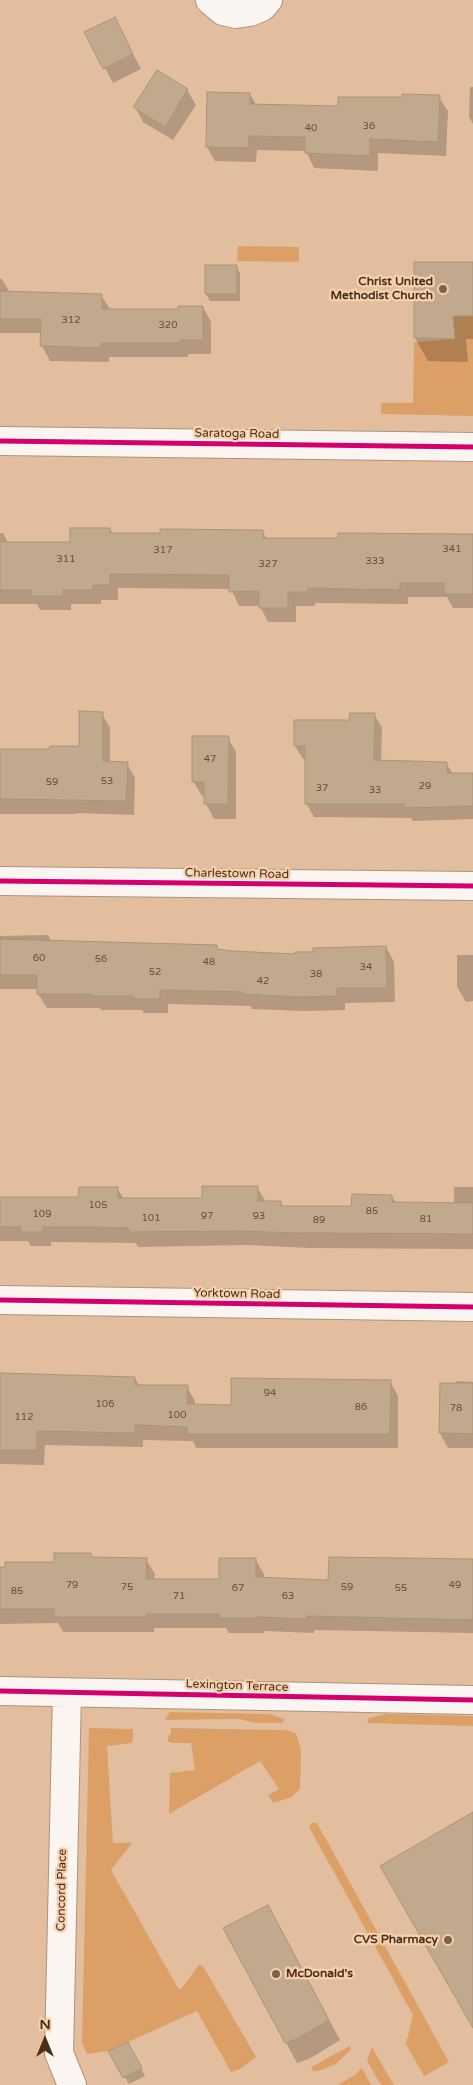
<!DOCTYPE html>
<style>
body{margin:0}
#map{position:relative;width:473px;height:2085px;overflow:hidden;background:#e2be9f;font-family:"Varela Round",sans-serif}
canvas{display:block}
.north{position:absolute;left:20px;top:2015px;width:50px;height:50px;-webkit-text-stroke:4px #f7d0af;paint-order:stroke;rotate:0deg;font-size:14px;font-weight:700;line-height:20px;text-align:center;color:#4a3019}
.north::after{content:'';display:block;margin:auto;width:18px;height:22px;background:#4a3019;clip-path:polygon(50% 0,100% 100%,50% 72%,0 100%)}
</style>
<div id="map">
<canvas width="473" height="2085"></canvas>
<div class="north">N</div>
</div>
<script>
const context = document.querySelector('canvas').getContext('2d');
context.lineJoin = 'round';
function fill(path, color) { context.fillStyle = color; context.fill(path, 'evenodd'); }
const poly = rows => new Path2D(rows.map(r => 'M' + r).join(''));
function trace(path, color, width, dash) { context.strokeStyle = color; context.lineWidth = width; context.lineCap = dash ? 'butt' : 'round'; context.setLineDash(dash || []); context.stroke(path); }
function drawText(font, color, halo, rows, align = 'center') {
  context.font = font + ' "Varela Round",sans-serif'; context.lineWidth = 4.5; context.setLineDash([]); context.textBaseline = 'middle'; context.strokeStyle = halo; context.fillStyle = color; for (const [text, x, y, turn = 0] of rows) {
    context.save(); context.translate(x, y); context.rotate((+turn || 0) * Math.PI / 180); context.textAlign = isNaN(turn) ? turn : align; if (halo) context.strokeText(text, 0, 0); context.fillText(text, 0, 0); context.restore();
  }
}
fill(poly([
 [238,246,299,247,299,262,237,261],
 [453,316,473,316,473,416,381,414,381,403,413,403,414,342,455,339],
 [170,1712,269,1714,284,1719,283,1723,255,1723,239,1719,165,1720],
 [385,1714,473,1716,473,1726,367,1723,369,1718],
 [89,1728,133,1729,133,1741,131,1743,107,1746,113,1843,132,1843,111,1870,178,1988,181,1989,199,1965,203,1966,256,2057,240,2069,231,2072,197,2011,108,2051,87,2054,82,2043],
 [171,1728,286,1730,296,1733,301,1750,300,1789,292,1797,273,1803,268,1795,279,1789,260,1761,169,1814,170,1773,195,1770,191,1743,172,1743,168,1741,168,1736,171,1734],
 [312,1823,317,1823,449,2062,424,2076,406,2044,413,2015,309,1827],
 [350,2046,351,2048,350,2051,336,2064,319,2071,313,2071,311,2067],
 [372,2047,384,2068,394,2085,381,2085,367,2061],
 [362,2068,371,2085,338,2085,356,2074]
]), '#dca067');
fill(poly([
 [86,32,122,33,141,69,113,83],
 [158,71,187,90,196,105,173,140,143,122,135,107],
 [470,87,473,87,473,124,469,117],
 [250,94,256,105,340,107,439,97,448,111,446,156,378,153,378,171,314,168,306,151,257,150,256,162,215,161,207,147],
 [473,264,473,339,466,339,468,362,428,361,415,338],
 [236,266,240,273,240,301,210,301,206,294],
 [0,279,2,279,10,293,101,295,110,309,180,310,203,307,211,322,211,354,188,354,188,357,109,357,109,362,50,361,42,346,42,333,0,333],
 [110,529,113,534,262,531,267,539,473,536,473,608,453,608,447,597,408,597,408,604,315,603,315,606,296,606,296,622,268,622,260,606,239,606,231,589,118,588,118,600,101,600,101,604,71,604,71,610,40,610,37,604,0,604,0,533,3,533,8,543,72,543],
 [102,714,110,728,110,763,127,764,135,778,134,815,77,813,77,814,0,814,0,750,51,750,80,748],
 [374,714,382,728,381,762,446,763,453,774,473,774,473,819,413,821,411,818,314,817,306,803,307,759,303,759,295,746,351,722],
 [228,738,236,752,236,819,214,819,206,804,206,796,202,796,193,781],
 [48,935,52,943,216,947,219,951,296,955,386,947,394,962,395,1002,345,1003,345,1010,305,1011,252,1009,251,1006,168,1004,168,1013,144,1013,142,1010,101,1010,100,1008,47,1008,38,994,38,989,0,989,0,936],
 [457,955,473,955,473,1001,466,1002,457,987],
 [257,1187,266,1202,281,1202,283,1207,353,1207,391,1196,396,1203,454,1204,454,1187,473,1187,473,1249,309,1248,247,1245,138,1247,136,1243,51,1242,51,1246,31,1246,28,1241,0,1241,0,1197,80,1198,117,1188,124,1199,203,1199],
 [0,1375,135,1378,139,1386,187,1387,195,1401,195,1405,232,1406,390,1381,398,1396,398,1448,196,1448,193,1441,143,1440,143,1447,45,1445,44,1465,0,1464],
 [456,1381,473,1382,473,1448,448,1448,440,1433,441,1385,456,1385],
 [90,1554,92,1558,146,1560,155,1574,154,1580,220,1580,255,1559,264,1574,264,1579,330,1581,473,1560,473,1633,314,1630,314,1633,264,1631,264,1633,229,1633,226,1628,154,1628,154,1632,63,1632,58,1623,0,1624,0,1569,55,1563],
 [279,1926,340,2040,309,2059,297,2063,225,1929],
 [128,2043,145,2076,129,2084,110,2051]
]), '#0003');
const building = poly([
 [115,17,133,54,103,69,84,32,115,17],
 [157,70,188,89,165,127,133,107,157,70],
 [207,92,250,93,250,104,338,106,338,97,402,97,402,94,440,95,438,142,370,139,370,156,305,153,305,137,249,136,248,148,206,147,207,92],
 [414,262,473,262,473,316,453,316,455,339,414,338,414,262],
 [205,265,237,265,237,294,205,294,205,265],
 [0,291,102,294,102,309,178,309,178,306,203,306,203,340,180,340,180,343,101,343,101,348,40,346,41,319,0,319,0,291],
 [70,528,110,528,110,533,160,533,160,529,263,530,263,538,338,538,338,533,473,534,473,594,444,594,444,583,400,583,400,590,308,588,308,592,288,592,288,608,259,608,259,591,229,592,229,575,110,574,110,585,93,585,93,590,63,590,63,596,31,596,31,590,0,590,0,542,70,542,70,528],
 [79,711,103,712,103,761,128,762,126,801,0,799,0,749,49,749,50,746,79,746,79,711],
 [350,713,375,713,374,760,447,762,447,773,473,773,473,806,404,808,404,804,305,804,305,746,294,746,294,720,349,720,350,713],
 [192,736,229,736,228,804,204,804,204,782,192,782,192,736],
 [0,939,217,945,217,949,232,951,295,954,295,952,313,952,313,948,386,946,387,988,337,988,337,996,296,997,242,994,243,992,160,990,160,999,134,999,134,996,91,996,91,994,37,994,37,975,0,975,0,939],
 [202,1186,258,1186,258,1201,281,1201,281,1206,351,1206,352,1194,392,1195,392,1202,473,1203,473,1234,300,1233,238,1231,129,1232,129,1228,93,1227,43,1227,43,1232,21,1232,21,1227,0,1227,0,1197,78,1197,79,1187,118,1187,118,1198,202,1198,202,1186],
 [0,1373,135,1377,135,1385,188,1385,187,1404,231,1405,231,1378,391,1380,390,1434,187,1434,187,1427,135,1425,135,1433,37,1431,37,1450,0,1450,0,1373],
 [440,1383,473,1383,473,1434,439,1433,440,1383],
 [54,1553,91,1553,91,1557,147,1558,146,1579,219,1579,219,1558,256,1558,256,1577,328,1580,329,1557,473,1559,473,1620,307,1616,307,1619,256,1617,256,1618,219,1618,219,1614,146,1614,146,1617,54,1617,54,1609,0,1609,0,1567,5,1567,5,1562,54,1562,54,1553],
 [473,1812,473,2028,380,1866,473,1812],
 [268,1905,329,2020,297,2039,285,2043,223,1928,268,1905],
 [128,2042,142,2068,123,2078,108,2051,128,2042]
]);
fill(building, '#c0a98c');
trace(building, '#ac9477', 1);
const minor = poly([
 [210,0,223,11,236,14,250,12,262,7,268,0],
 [0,441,473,447],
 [0,881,473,886],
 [0,1300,473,1307],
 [0,1691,473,1700],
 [67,1692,59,2053,72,2085]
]);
trace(minor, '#ae937a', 30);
trace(minor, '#fbf5f1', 28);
trace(poly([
 [0,441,473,447],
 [0,881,473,886],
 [0,1300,473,1307],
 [0,1691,473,1700]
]), '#d6006c', 5);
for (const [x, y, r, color] of [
 [443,289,5,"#7f6248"],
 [448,1940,5,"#7f6248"],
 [276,1974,5,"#7f6248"]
]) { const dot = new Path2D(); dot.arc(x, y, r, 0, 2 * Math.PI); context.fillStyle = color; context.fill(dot); trace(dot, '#f7d0af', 2); }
drawText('10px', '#684e36', null, [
 ["36",369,126],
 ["40",311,128],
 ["312",71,320],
 ["320",168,325],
 ["341",452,549],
 ["317",163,550],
 ["311",66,559],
 ["333",375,561],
 ["327",268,564],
 ["47",210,759],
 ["53",107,781],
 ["59",52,782],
 ["29",425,786],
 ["37",322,788],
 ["33",375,790],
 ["60",39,958],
 ["56",101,959],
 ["48",209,962],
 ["34",366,967],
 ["52",155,972],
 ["38",316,974],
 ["42",263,981],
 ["105",98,1205],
 ["85",372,1211],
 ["109",42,1214],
 ["97",207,1216],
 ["93",259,1216],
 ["101",151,1218],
 ["81",426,1219],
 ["89",319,1220],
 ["94",270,1393],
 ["106",105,1404],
 ["86",361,1407],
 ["78",456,1408],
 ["100",177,1415],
 ["112",24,1417],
 ["79",72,1585],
 ["49",455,1585],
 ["75",127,1587],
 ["59",347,1587],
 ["67",238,1588],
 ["55",401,1588],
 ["85",17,1591],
 ["71",179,1596],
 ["63",288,1596]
]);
drawText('bold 12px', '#4a3019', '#f7d0af', [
 ["Christ United",433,282],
 ["Methodist Church",433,296],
 ["CVS Pharmacy",438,1940],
 ["McDonald's",286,1974,"left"]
], 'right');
drawText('12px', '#4a3019', '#f7d0af', [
 ["Saratoga Road",237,434,1],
 ["Charlestown Road",237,874,1],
 ["Yorktown Road",237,1294,1],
 ["Lexington Terrace",237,1686,2],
 ["Concord Place",62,1890,-89]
]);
</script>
